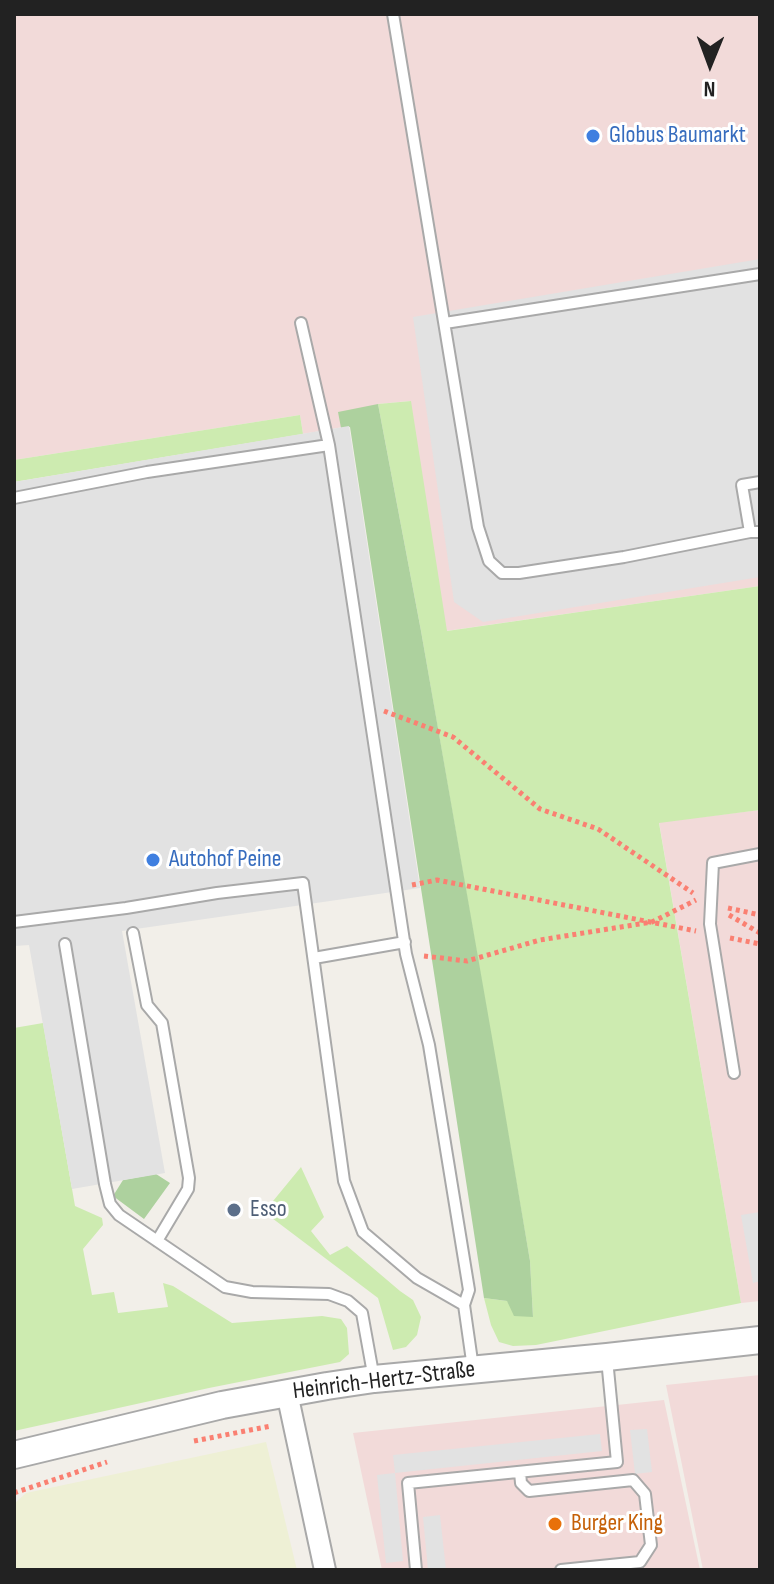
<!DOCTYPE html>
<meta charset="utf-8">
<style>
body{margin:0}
#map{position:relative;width:774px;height:1584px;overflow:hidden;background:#f2efe9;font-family:"Sofia Sans Condensed",sans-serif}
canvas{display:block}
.frame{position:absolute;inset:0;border:16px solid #222;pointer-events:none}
.north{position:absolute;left:670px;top:24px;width:80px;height:80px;-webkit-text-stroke:6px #fff;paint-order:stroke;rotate:181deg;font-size:22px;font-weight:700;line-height:32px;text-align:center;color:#222}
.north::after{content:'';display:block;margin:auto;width:28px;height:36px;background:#222;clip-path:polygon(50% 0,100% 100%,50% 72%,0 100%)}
</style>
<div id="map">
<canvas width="774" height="1584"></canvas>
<div class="frame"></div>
<div class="north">N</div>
</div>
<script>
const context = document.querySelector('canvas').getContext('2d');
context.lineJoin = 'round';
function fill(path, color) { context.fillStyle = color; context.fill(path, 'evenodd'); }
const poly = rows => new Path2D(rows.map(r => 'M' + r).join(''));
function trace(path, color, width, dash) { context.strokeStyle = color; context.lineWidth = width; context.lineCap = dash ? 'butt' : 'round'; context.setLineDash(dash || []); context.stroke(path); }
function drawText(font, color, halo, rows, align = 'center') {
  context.font = font + ' "Sofia Sans Condensed",sans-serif'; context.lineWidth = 6; context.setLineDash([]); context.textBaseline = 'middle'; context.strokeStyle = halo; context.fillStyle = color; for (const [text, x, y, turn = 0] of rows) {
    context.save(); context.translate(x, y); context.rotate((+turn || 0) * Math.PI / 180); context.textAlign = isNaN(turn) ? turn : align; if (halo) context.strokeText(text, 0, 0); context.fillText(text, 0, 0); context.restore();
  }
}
fill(poly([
 [14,14,760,14,760,586,446,631,410,401,378,404,349,426,303,434,300,415,14,460],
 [760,810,760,1301,741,1303,659,822],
 [760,1375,760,1570,703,1570,666,1385],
 [664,1400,700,1570,382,1570,353,1433]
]), '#f2dad9');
fill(poly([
 [266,1442,297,1570,14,1570,14,1504,26,1493]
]), '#eef0d5');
fill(poly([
 [411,401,447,631,760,586,760,810,659,823,741,1303,536,1345,513,1346,499,1342,491,1325,484,1298,507,1301,533,1317,530,1261,421,631,378,404],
 [300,415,303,434,14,482,14,460],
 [43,1023,75,1206,102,1218,103,1225,83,1249,92,1295,114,1292,118,1313,168,1307,163,1283,173,1286,232,1323,322,1316,341,1319,347,1328,349,1354,340,1362,209,1388,14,1431,14,1028],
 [301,1167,324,1217,311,1231,330,1255,347,1246,400,1291,413,1300,421,1317,417,1335,406,1347,393,1350,378,1298,264,1212]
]), '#cdebb0');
fill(poly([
 [378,404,421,631,500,1083,530,1261,533,1317,514,1316,507,1301,484,1298,350,427,341,428,338,412],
 [156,1174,170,1183,144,1219,113,1196,123,1180]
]), '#add19e');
fill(poly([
 [760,259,760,577,483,622,454,602,413,317],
 [349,426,420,888,122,931,165,1173,72,1189,29,945,14,946,14,482],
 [760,1212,760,1281,753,1283,741,1215],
 [647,1429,652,1472,635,1474,630,1430],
 [600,1434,602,1451,395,1473,393,1455],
 [395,1473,403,1561,386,1563,377,1475],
 [440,1515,446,1570,428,1570,423,1517]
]), '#e2e2e2');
const service = poly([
 [393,14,478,527,489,561,502,573,519,573,624,557,750,532,760,532],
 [301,323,329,445,406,954,429,1045,469,1290,464,1305,473,1368],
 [445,323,760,274],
 [14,498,147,472,329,445],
 [750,532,742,485,760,482],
 [14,922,126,908,217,893,303,883,344,1181,363,1232,417,1278,464,1305],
 [133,933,147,1005,162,1023,189,1178,188,1189,157,1241],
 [65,944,105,1184,110,1204,119,1215,225,1287,252,1292,329,1294,348,1301,362,1313,374,1379],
 [314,958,405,942],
 [734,1073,710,924,713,863,760,854],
 [520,1472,521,1483,529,1491,633,1480,645,1494,651,1545,640,1562,561,1570],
 [416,1570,408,1483,617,1462,607,1359]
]);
const minor = poly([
 [287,1393,325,1570]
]);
const tertiary = poly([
 [14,1455,222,1405,327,1386,374,1379,607,1357,760,1340]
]);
trace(service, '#a9a9a9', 14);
trace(minor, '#a9a9a9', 24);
trace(tertiary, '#a9a9a9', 30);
trace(poly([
 [384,711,453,737,540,809,598,829,693,893],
 [412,885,437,880,696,931],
 [728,908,760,915],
 [729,915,760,933],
 [730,938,760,944],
 [424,956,467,961,540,940,652,922,696,900],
 [194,1441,271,1426],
 [14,1493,107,1462]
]), '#fa8072', 5, [4, 4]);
trace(service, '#fff', 10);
trace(minor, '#fff', 20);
trace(tertiary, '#fff', 26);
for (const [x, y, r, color] of [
 [593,136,8,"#3f7fe0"],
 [153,860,8,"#3f7fe0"],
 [234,1210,8,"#5c6f8a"],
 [555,1524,8,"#e8710a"]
]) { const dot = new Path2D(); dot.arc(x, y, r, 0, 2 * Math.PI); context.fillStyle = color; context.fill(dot); trace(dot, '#fff', 3); }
drawText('24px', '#366cbe', '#fff', [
 ["Globus Baumarkt",609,136],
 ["Autohof Peine",169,860]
], 'left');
drawText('24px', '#4e5e75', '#fff', [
 ["Esso",250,1210]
], 'left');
drawText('24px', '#222', '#fff', [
 ["Heinrich-Hertz-Straße",384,1381,-7]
]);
drawText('24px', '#c56008', '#fff', [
 ["Burger King",571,1524]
], 'left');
</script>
